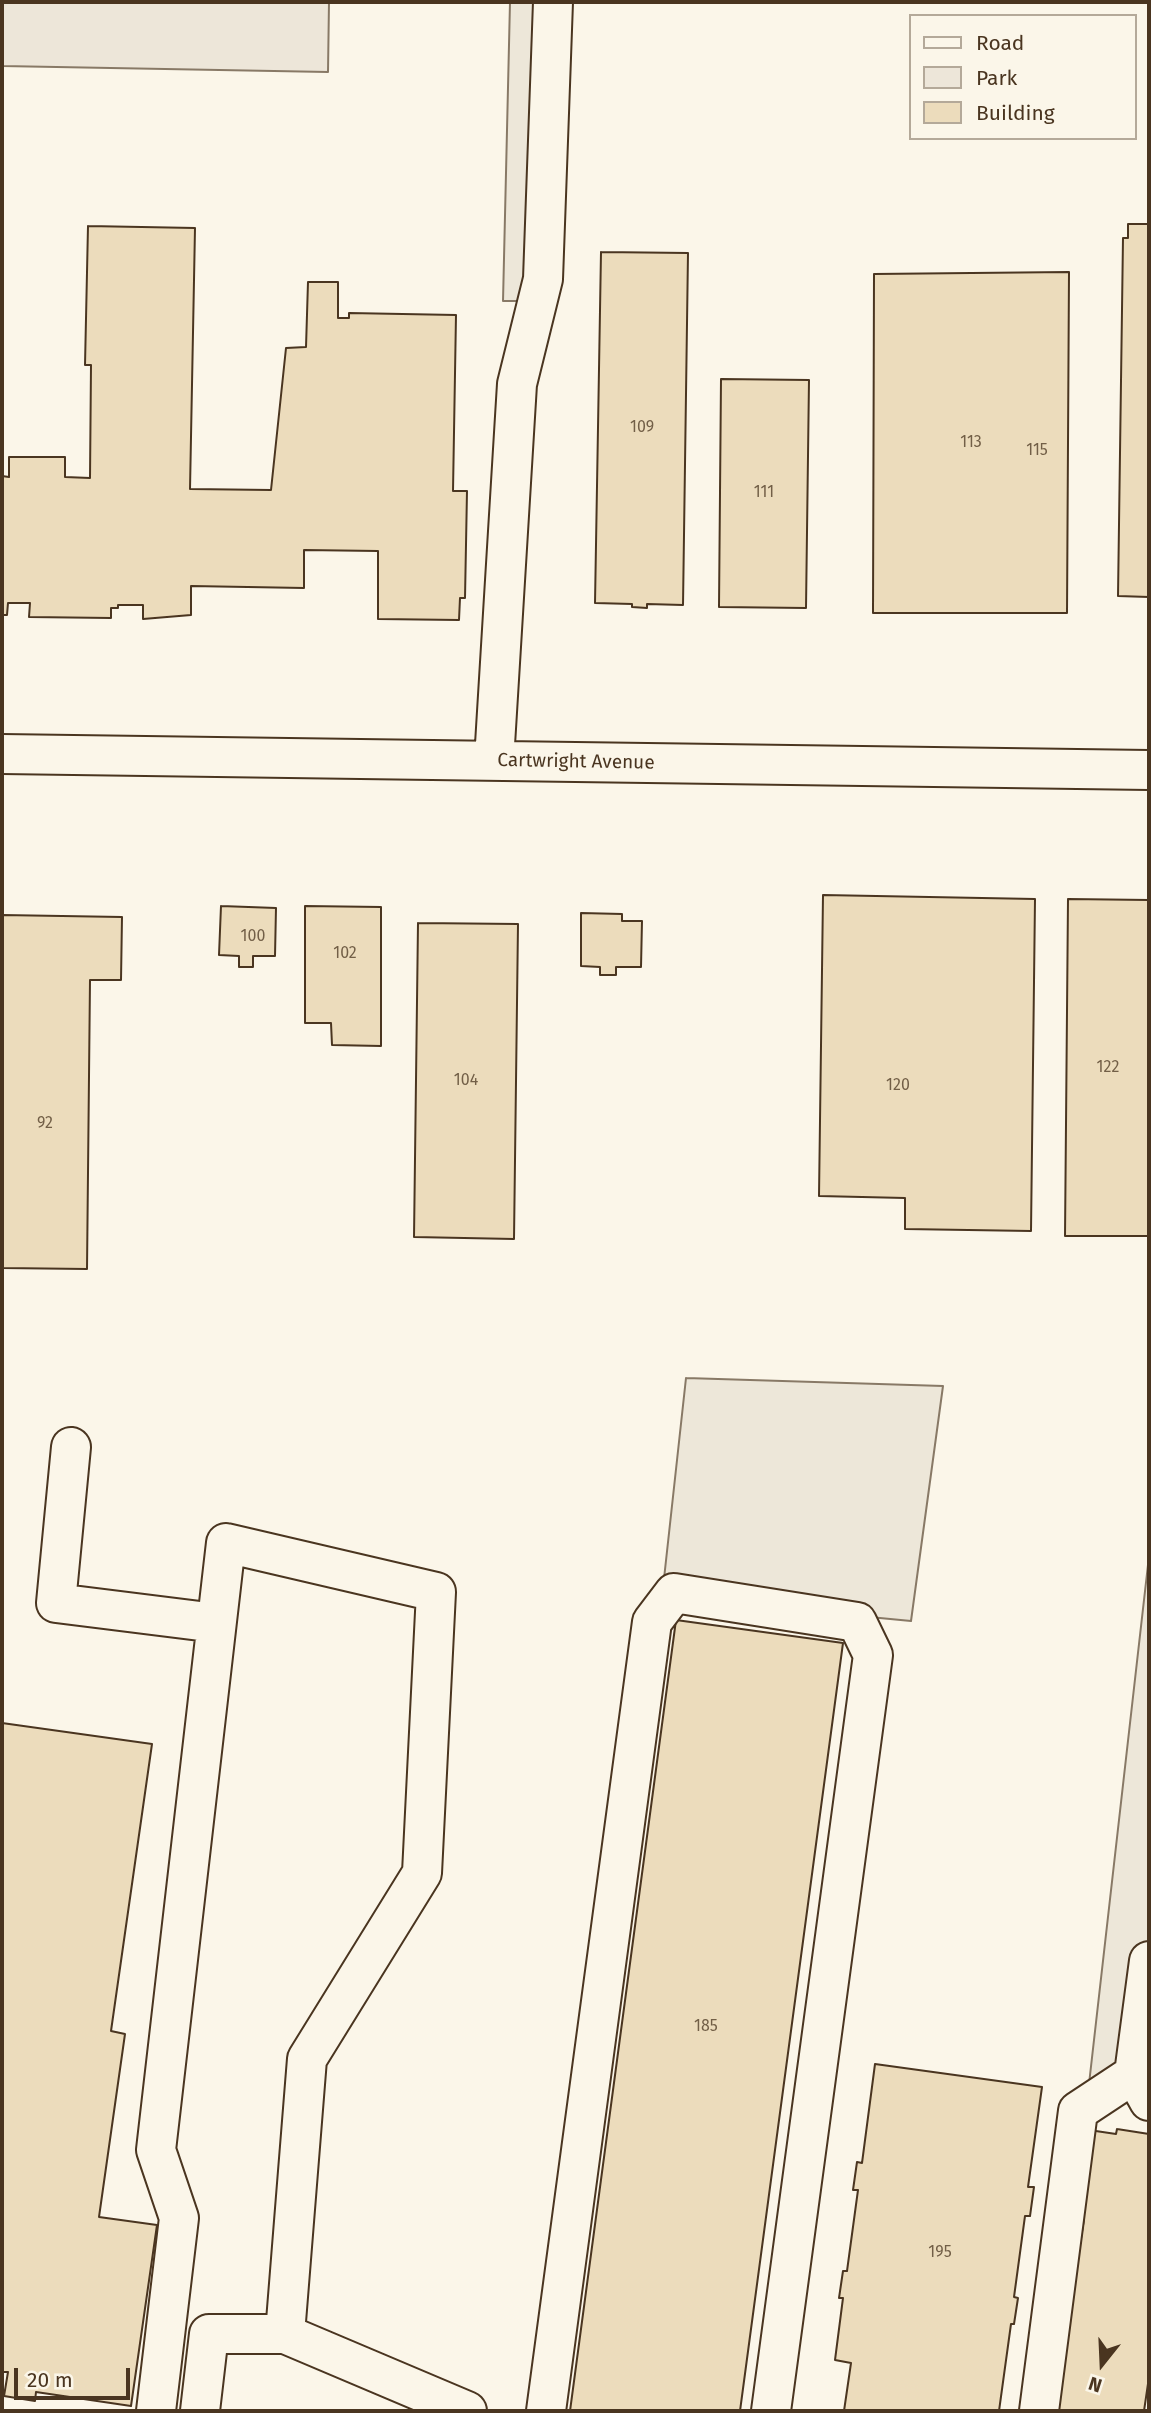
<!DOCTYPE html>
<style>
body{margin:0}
#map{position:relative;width:1151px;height:2413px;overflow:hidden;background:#fbf6e9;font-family:"Fira Sans",sans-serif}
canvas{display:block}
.frame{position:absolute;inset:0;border:4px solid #4a3520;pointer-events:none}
.legend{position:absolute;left:909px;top:14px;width:228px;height:126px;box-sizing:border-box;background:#fbf6e9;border:2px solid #b4a999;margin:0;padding:9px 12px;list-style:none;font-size:21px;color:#4a3520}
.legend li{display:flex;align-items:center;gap:14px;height:35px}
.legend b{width:35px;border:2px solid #b4a999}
.north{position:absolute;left:1067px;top:2329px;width:70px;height:70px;-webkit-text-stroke:5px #fbf6e9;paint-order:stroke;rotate:198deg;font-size:19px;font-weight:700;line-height:28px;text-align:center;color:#4a3520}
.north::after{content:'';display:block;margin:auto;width:24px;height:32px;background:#4a3520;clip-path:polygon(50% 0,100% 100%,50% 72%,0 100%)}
.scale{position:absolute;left:14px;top:2368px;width:116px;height:32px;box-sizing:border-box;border:4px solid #4a3520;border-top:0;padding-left:9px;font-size:21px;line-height:24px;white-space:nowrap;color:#4a3520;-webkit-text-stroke:5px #fbf6e9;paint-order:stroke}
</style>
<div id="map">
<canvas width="1151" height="2413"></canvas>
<div class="frame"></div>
<ul class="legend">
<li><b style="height:9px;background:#fbf6e9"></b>Road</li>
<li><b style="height:19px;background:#ede6d9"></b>Park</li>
<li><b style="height:19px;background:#ecdcbc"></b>Building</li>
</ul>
<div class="north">N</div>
<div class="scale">20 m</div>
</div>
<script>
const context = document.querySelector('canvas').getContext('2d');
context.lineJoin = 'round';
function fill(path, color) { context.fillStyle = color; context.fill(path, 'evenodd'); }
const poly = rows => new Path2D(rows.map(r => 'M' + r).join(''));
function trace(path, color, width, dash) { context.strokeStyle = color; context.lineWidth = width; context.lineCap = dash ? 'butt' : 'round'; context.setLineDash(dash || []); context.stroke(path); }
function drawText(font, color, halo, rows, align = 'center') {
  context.font = font + ' "Fira Sans",sans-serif'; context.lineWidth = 5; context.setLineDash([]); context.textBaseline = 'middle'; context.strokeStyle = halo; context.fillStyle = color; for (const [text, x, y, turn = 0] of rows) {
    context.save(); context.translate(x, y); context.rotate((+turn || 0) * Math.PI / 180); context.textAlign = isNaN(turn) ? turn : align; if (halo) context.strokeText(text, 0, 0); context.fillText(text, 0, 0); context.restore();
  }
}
const green = poly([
 [2,2,329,2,328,72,2,66,2,2]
]);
fill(green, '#ede6d9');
trace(green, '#887966', 2);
const parking = poly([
 [510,2,542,2,535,301,503,301,510,2],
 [686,1378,943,1386,911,1621,662,1597,686,1378],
 [1149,1556,1149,2091,1089,2084,1149,1556]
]);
fill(parking, '#ede7d9');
trace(parking, '#887966', 2);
const building = poly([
 [1128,224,1149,224,1149,597,1118,596,1123,238,1128,238,1128,224],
 [88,226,195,228,190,489,271,490,286,348,306,347,308,282,338,282,338,318,349,318,349,313,456,315,453,491,467,491,465,598,460,598,459,620,378,619,378,551,304,550,304,588,191,586,191,615,143,619,143,605,118,605,118,608,111,608,111,618,29,617,30,603,8,603,7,615,2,615,2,476,9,477,9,457,65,457,65,477,90,478,91,365,85,365,88,226],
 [601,252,688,253,683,605,647,604,647,608,632,607,632,604,595,603,601,252],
 [1069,272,1067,613,873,613,874,274,1069,272],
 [721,379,809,380,806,608,719,607,721,379],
 [823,895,1035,899,1031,1231,905,1229,905,1198,819,1196,823,895],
 [1068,899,1149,900,1149,1236,1065,1236,1068,899],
 [221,906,276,908,275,956,253,956,253,967,239,967,239,956,219,955,221,906],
 [305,906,381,907,381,1046,332,1045,331,1023,305,1023,305,906],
 [581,913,622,914,622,921,642,921,641,967,616,967,616,975,600,975,600,967,581,966,581,913],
 [2,915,122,917,121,980,90,980,87,1269,2,1268,2,915],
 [418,923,518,924,514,1239,414,1237,418,923],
 [676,1620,843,1643,740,2411,570,2411,676,1620],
 [2,1723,152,1744,111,2031,125,2034,99,2217,157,2225,131,2406,36,2392,35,2401,4,2396,8,2372,2,2372,2,1723],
 [875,2064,1042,2087,1028,2187,1034,2187,1030,2216,1025,2216,1014,2297,1018,2298,1014,2324,1011,2324,999,2411,844,2411,851,2363,835,2360,843,2298,839,2298,843,2271,847,2271,858,2190,853,2190,857,2162,862,2163,875,2064],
 [1117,2129,1149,2134,1149,2377,1144,2411,1054,2411,1084,2219,1076,2218,1089,2130,1116,2134,1117,2129]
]);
fill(building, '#ecdcbc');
trace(building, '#4a3520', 2);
const minor = poly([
 [2,754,1149,770],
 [494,761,517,384,543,279,553,2],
 [71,1447,56,1603,216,1623],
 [1149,1961,1134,2074,1149,2101],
 [156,2411,179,2218,156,2150,226,1543,436,1592,422,1873,307,2059,285,2334],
 [200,2411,209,2334,285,2334,467,2411],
 [546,2411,652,1622,674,1593,857,1622,873,1655,771,2411],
 [1039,2411,1078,2111,1134,2074]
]);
trace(minor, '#4a3520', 42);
trace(minor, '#fbf6e9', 38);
drawText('16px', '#725f47', null, [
 ["109",642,428],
 ["113",971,443],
 ["115",1037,451],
 ["111",764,493],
 ["100",253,937],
 ["102",345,954],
 ["122",1108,1068],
 ["104",466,1081],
 ["120",898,1086],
 ["92",45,1124],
 ["185",706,2027],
 ["195",940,2253]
]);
drawText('19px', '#4a3520', '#fbf6e9', [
 ["Cartwright Avenue",576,762,1]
]);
</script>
